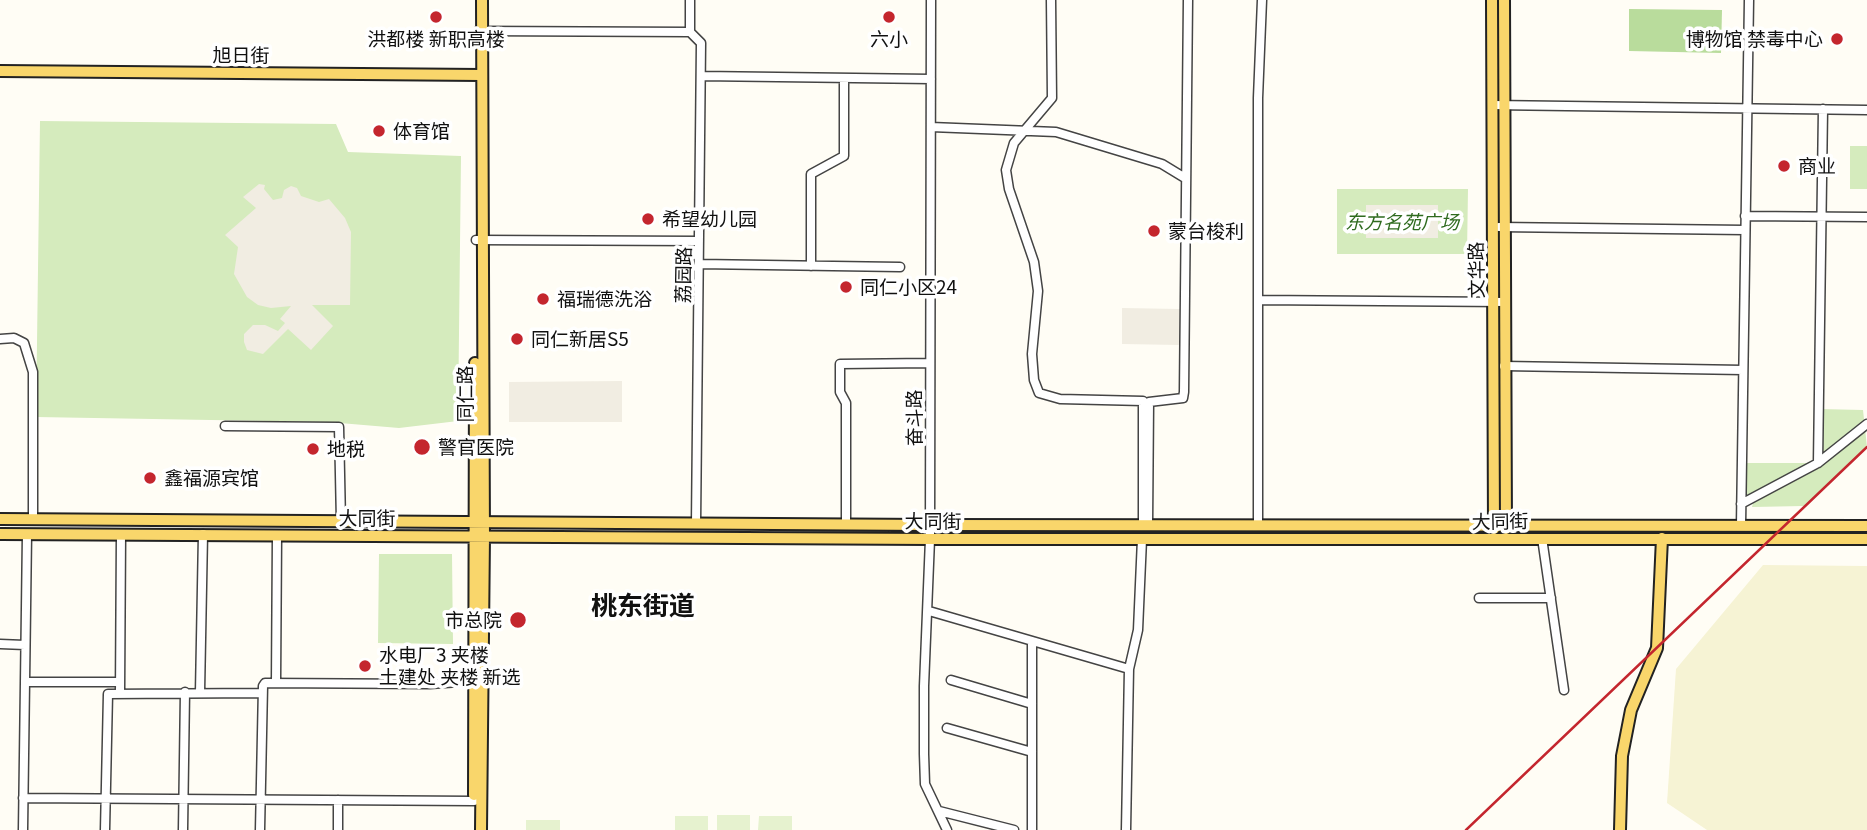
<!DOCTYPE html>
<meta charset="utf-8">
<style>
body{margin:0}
canvas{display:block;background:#fffdf5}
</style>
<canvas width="1867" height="830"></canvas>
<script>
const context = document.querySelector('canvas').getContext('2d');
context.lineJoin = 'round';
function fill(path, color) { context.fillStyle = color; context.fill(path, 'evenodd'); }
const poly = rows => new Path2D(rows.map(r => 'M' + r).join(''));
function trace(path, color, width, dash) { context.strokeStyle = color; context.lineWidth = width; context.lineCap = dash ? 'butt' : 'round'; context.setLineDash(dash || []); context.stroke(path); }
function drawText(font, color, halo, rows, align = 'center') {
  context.font = font + ' Georgia,"Noto Sans SC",serif'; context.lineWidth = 7; context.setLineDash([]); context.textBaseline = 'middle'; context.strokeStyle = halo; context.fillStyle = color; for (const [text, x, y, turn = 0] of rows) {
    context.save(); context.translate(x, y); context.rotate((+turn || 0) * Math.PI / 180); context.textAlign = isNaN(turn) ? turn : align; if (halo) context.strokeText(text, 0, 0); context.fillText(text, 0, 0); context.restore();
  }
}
fill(poly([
 [1763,565,1867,566,1867,830,1707,830,1667,803,1676,669]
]), '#f6f3d4');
fill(poly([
 [40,121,336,124,348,152,461,156,458,421,399,428,328,422,36,417],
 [1850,146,1867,146,1867,189,1850,189],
 [1337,189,1468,189,1467,254,1337,254],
 [1819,409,1863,410,1867,447,1804,506,1752,507,1754,499,1741,504,1742,463,1818,463],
 [379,554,452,554,453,644,378,643]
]), '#d5ebbd');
fill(poly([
 [1629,9,1722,10,1721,53,1629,51]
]), '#b9dc9c');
fill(poly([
 [717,815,750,815,750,830,717,830],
 [675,816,708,816,708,830,675,830],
 [759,816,792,816,792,830,758,830],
 [526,820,560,820,560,830,526,830]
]), '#e6f2cf');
fill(poly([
 [259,184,265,185,264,189,273,200,282,198,284,190,291,186,297,188,301,196,319,202,329,199,345,218,351,232,350,305,312,305,333,326,311,350,288,329,263,354,247,350,244,342,244,334,253,325,265,325,278,331,285,323,280,319,291,306,271,308,258,305,247,297,234,274,238,247,225,235,256,208,243,197],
 [1366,205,1438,205,1438,238,1366,238],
 [1122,308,1180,309,1180,345,1122,344],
 [622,381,622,422,509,422,509,382]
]), '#f1ede2');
const minor = poly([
 [931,0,930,539,924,686,924,754,925,784,947,830],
 [1051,0,1052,98,1014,143,1006,170,1009,189,1034,262,1038,291,1032,354,1034,380,1039,393,1060,399,1143,401,1143,525],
 [478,31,690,32],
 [690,32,701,43,696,524],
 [690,32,690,0],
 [701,76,931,79],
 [1492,105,1867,110],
 [931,127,1056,132,1162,164,1185,178],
 [1745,216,1867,217],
 [1499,227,1745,230],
 [476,240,699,241],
 [699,264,900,267],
 [811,266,811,174,844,156,844,78],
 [1258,300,1505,302],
 [0,339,14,338,24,343,33,372,33,519],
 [1504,366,1743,370],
 [225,426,339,427,341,522],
 [1818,463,1823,109],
 [1741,504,1818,463,1867,424],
 [846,525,846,403,840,392,840,364,929,363],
 [1148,525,1149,402,1183,398,1184,392,1188,0],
 [1741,525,1749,0],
 [1258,526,1258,98,1262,0],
 [1542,538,1564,690],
 [1479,598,1551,598],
 [929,611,1129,669],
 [1032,641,1032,830],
 [0,644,25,645],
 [951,680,1032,704],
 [25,682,120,682],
 [276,682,277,536],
 [200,692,203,534],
 [120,693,121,534],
 [947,728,1032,752],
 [23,798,474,801],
 [338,800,338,830],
 [939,811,1014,830],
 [23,830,27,534],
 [105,830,108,694,262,693],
 [183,830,185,692],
 [260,830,263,686,265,683,430,684,474,681],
 [1126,830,1129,669,1138,630,1142,539]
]);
const major = poly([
 [1492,0,1494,529],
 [1504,0,1506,529],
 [0,71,481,75],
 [0,519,929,525,1867,526],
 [0,534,930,539,1867,539],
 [474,795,475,363],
 [481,830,484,536,482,0],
 [1620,830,1622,756,1631,710,1657,648,1662,538]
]);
trace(minor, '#444', 11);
trace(major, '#222', 14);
trace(minor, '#fff', 8);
trace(major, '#f9d66b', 10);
trace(poly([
 [1466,830,1867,447]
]), '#c4262e', 2.5);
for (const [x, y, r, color] of [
 [436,17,7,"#c4262e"],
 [889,17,7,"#c4262e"],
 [1837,39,7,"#c4262e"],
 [379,131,7,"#c4262e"],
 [1784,166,7,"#c4262e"],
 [648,219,7,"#c4262e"],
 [1154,231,7,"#c4262e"],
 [846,287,7,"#c4262e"],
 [543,299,7,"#c4262e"],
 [517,339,7,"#c4262e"],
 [422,447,9,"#c4262e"],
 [313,449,7,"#c4262e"],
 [150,478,7,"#c4262e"],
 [518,620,9,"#c4262e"],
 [365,666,7,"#c4262e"]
]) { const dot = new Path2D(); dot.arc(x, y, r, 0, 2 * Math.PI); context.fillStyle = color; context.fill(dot); trace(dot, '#fff', 2.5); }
drawText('19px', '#111', '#fff', [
 ["洪都楼 新职高楼",436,39,"center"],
 ["六小",889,39,"center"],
 ["博物馆 禁毒中心",1823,39,"right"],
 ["体育馆",393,131],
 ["商业",1798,166],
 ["希望幼儿园",662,219],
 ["蒙台梭利",1168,231],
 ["同仁小区24",860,287],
 ["福瑞德洗浴",557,299],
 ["同仁新居S5",531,339],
 ["警官医院",438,447],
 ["地税",327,449],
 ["鑫福源宾馆",164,478],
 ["市总院",502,620,"right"],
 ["水电厂3 夹楼",379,655],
 ["土建处 夹楼 新选",379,677]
], 'left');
drawText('19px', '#111', '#fff', [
 ["旭日街",241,55],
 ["文华路",1476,270,-91],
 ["荔园路",683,275,-89],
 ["同仁路",465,394,-90],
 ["奋斗路",914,418,-90],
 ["大同街",367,518],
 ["大同街",933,521],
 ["大同街",1500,521,-1]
]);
drawText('italic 19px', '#2f6b1f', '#fff', [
 ["东方名苑广场",1402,222]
]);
drawText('bold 26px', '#111', '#fff', [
 ["桃东街道",643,605]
]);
</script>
